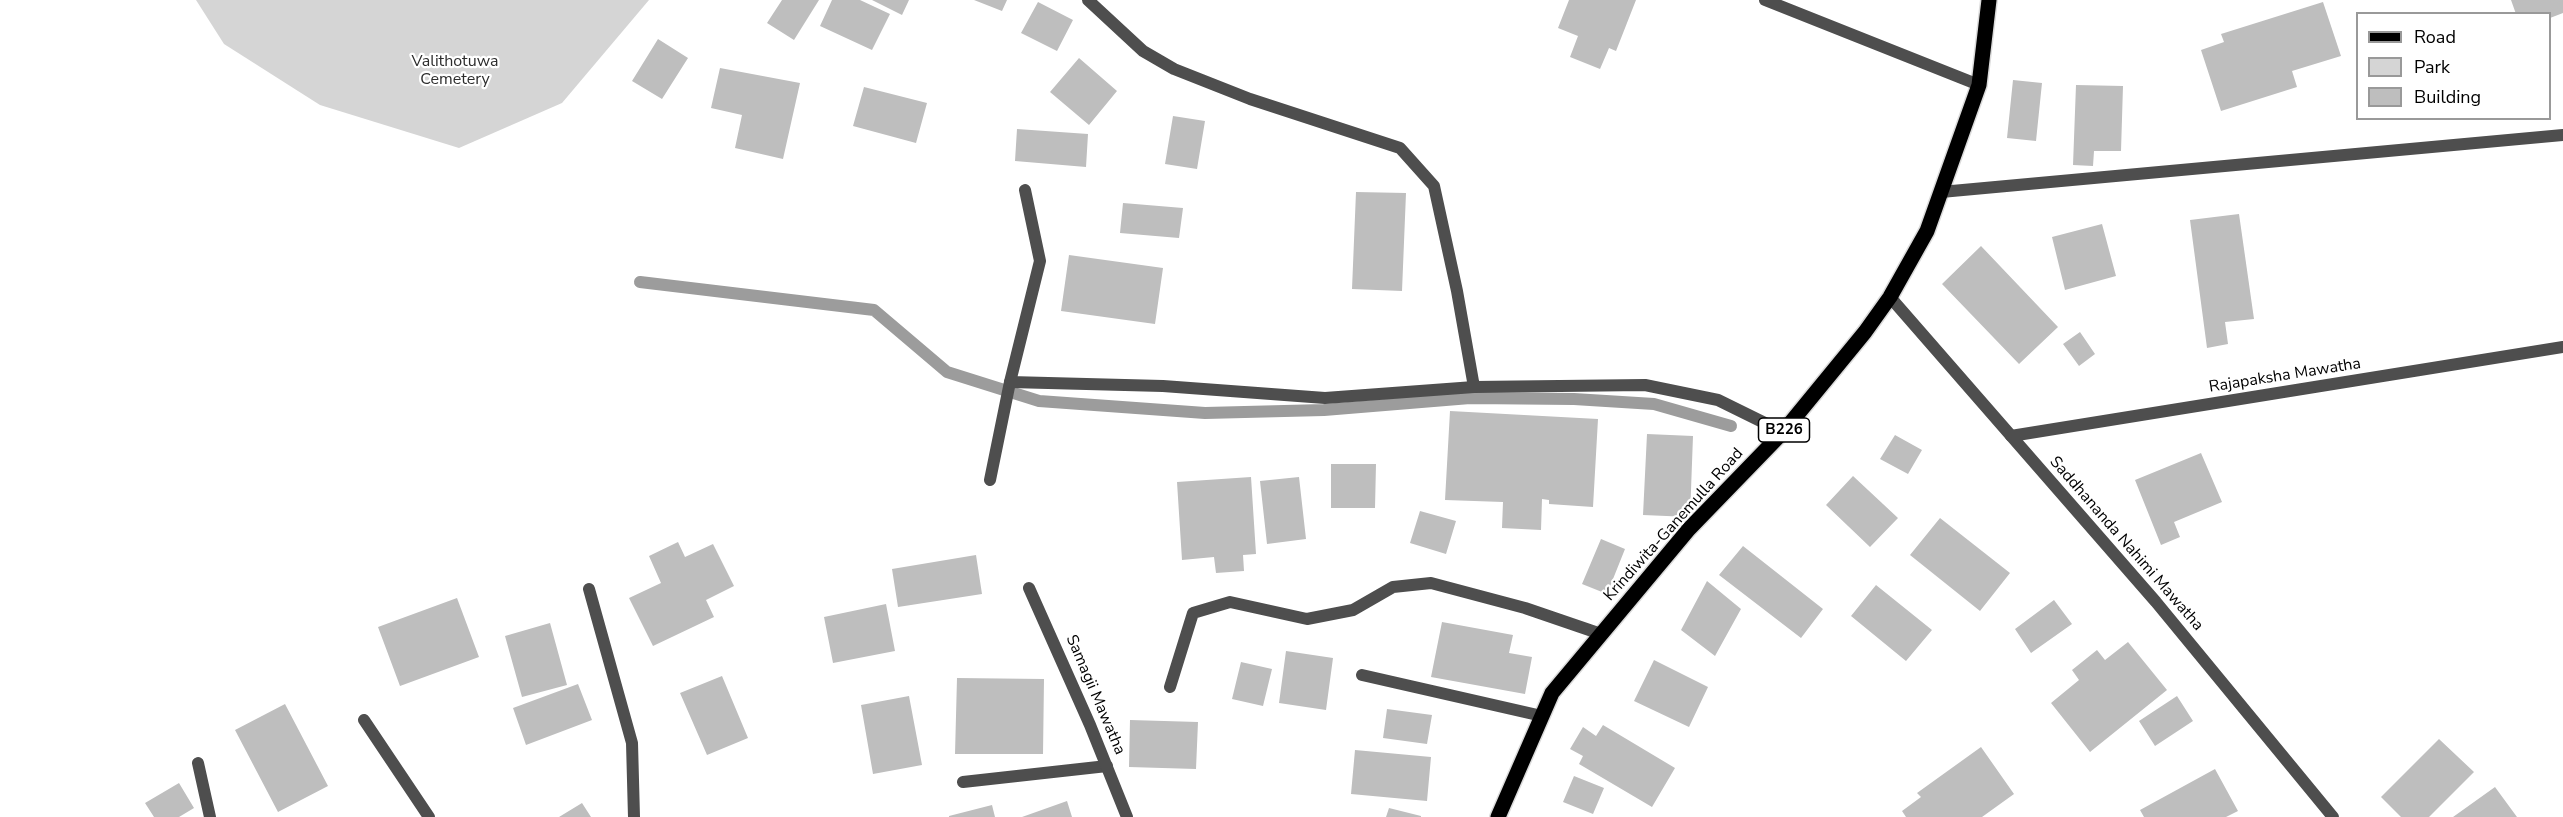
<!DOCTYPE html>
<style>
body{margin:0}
#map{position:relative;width:2563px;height:817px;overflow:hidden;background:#fff;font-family:"Nunito Sans",sans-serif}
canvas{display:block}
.legend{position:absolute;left:2356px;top:12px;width:195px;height:108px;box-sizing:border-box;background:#fff;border:2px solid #999;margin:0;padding:8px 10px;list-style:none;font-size:18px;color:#000}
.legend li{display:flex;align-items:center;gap:12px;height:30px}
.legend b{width:30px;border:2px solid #999}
</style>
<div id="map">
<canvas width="2563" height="817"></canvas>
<ul class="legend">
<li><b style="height:8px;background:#000"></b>Road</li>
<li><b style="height:16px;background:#d5d5d5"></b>Park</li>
<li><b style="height:16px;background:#bebebe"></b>Building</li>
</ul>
</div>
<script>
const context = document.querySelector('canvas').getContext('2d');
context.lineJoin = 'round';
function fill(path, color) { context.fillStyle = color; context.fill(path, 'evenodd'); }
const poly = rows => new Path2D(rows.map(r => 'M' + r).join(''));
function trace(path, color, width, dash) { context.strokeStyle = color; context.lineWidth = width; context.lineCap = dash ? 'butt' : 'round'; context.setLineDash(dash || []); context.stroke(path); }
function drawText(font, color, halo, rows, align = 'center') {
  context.font = font + ' "Nunito Sans",sans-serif'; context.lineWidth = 4.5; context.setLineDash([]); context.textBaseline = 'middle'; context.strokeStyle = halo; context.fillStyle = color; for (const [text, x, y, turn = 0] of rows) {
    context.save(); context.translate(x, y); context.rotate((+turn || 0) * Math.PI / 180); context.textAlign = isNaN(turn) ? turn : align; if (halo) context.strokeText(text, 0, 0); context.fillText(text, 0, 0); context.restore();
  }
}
fill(poly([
 [196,0,649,0,562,103,459,148,320,105,224,44]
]), '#d5d5d5');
trace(poly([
 [640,282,874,310,947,372,1039,401,1205,413,1324,410,1470,398,1574,399,1654,404,1731,426]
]), '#9c9c9c', 12);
fill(poly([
 [782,0,819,0,794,40,767,23],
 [832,0,860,0,890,14,872,50,820,26],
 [872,0,909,0,902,15],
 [974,0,1007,0,1002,11],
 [1569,0,1636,0,1616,51,1609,48,1600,69,1570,57,1578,36,1558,28],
 [2511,0,2563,0,2563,13,2550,18,2550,14,2516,14],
 [1038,2,1073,20,1057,51,1021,33],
 [2323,2,2341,56,2292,71,2297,87,2221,111,2201,50,2224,42,2221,34],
 [658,39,688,58,662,99,632,81],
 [1079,58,1117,91,1089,125,1050,92],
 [720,68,800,83,783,159,735,148,742,115,711,108],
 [2013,80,2042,83,2036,141,2007,138],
 [2076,85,2123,86,2121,151,2094,151,2093,166,2073,165],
 [864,87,927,103,916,143,853,126],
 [1173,116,1205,121,1197,169,1165,164],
 [1017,129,1088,134,1086,167,1015,161],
 [1356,192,1406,193,1402,291,1352,289],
 [1123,203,1183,208,1179,238,1120,233],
 [2239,214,2254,319,2225,322,2228,344,2207,348,2190,220],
 [2102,224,2116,276,2065,290,2052,237],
 [1981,246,2058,327,2019,364,1942,284],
 [1069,255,1163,268,1155,324,1061,311],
 [2080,332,2095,354,2079,366,2063,344],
 [1450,411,1598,419,1593,507,1549,504,1549,500,1542,499,1541,530,1502,528,1503,502,1445,500],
 [1647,434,1693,436,1690,517,1643,515],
 [1895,435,1922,450,1908,474,1880,459],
 [2201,453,2222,502,2174,522,2180,537,2161,545,2135,480],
 [1331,464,1376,464,1375,508,1331,508],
 [1853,476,1898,518,1870,547,1826,505],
 [1251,477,1256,554,1243,555,1244,571,1216,573,1214,557,1182,560,1177,482],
 [1299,477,1306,539,1267,544,1260,481],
 [1420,511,1456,521,1446,554,1410,543],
 [1940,518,2010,573,1980,611,1910,555],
 [1601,539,1625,549,1607,594,1582,584],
 [678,542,685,557,713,544,734,586,706,600,714,617,653,646,629,598,661,583,649,556],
 [1743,546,1823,609,1801,638,1719,575],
 [976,555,982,594,898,607,892,569],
 [1707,581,1741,609,1715,656,1681,630],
 [1876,585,1932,630,1906,661,1851,616],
 [457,598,479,657,400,686,378,627],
 [2054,600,2072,624,2031,653,2015,629],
 [886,604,895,651,833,663,824,617],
 [1442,622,1513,635,1509,653,1532,657,1525,694,1431,677],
 [550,623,567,685,522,697,505,636],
 [2128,642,2167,690,2090,752,2051,703,2079,680,2072,670,2097,650,2105,660],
 [1286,651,1333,658,1326,710,1279,703],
 [1654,660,1708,687,1689,727,1634,701],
 [1241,662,1272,669,1263,706,1232,699],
 [722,676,748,738,707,755,680,693],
 [957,678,1044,679,1043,754,955,754],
 [578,684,592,720,526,745,513,708],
 [909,696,922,765,873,774,861,705],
 [2177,696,2193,721,2155,746,2139,721],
 [285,704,328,786,278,812,235,730],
 [1387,709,1432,715,1427,744,1383,738],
 [1130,720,1198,722,1196,769,1129,767],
 [1603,725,1675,768,1652,807,1579,764,1583,756,1570,749,1583,727,1596,736],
 [2439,739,2474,772,2429,817,2401,817,2381,797],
 [1981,747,2014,794,1982,817,1906,817,1902,811,1921,797,1917,793],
 [1355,750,1431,757,1427,801,1351,794],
 [2215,769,2238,811,2226,817,2144,817,2140,810],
 [1574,776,1604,788,1593,814,1563,802],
 [179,783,194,808,179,817,154,817,145,803],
 [2495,787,2517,817,2453,817],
 [1067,801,1072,817,1022,817],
 [582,803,591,817,559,817],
 [992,805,995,817,949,817,949,816],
 [1389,808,1421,816,1421,817,1386,817]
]), '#bebebe');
const primary = poly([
 [1498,817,1552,693,1689,529,1783,432,1865,332,1890,297,1927,231,1979,85,1989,0]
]);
trace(primary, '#dbdbdb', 18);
trace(poly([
 [1765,0,1979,85],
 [1941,192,2563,135],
 [990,480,1010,382],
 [1362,675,1542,716],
 [1170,687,1193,613,1230,602,1307,619,1353,610,1393,587,1431,583,1525,608,1601,634],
 [364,720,429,817],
 [198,763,210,817],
 [963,782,1107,766]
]), '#4e4e4e', 12);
trace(poly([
 [1088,0,1143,51,1174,69,1250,99,1400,148,1434,186,1457,291,1474,387],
 [1025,190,1040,261,1010,382,1163,386,1325,398,1474,387,1645,385,1718,400,1783,432],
 [2011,436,2563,347],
 [1029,588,1090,725,1127,817],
 [589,589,632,743,634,817]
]), '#4e4e4e', 12);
trace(poly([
 [1890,297,2156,602,2333,817]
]), '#4e4e4e', 12);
trace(primary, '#000', 15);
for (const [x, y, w] of [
 [1784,430,51]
]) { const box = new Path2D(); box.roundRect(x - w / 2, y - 12, w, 24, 4.5); context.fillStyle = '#fff'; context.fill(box); trace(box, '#000', 1.5); }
drawText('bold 15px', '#000', null, [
 ["B226",1784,430]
]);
drawText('16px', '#2c2c2c', '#fff', [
 ["Valithotuwa",455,62],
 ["Cemetery",455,80]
]);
drawText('16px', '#000', '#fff', [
 ["Rajapaksha Mawatha",2285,376,-9],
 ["Krindiwita-Ganemulla Road",1674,525,-48],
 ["Saddhananda Nahimi Mawatha",2126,544,49],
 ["Samagii Mawatha",1095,695,67]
]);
</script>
